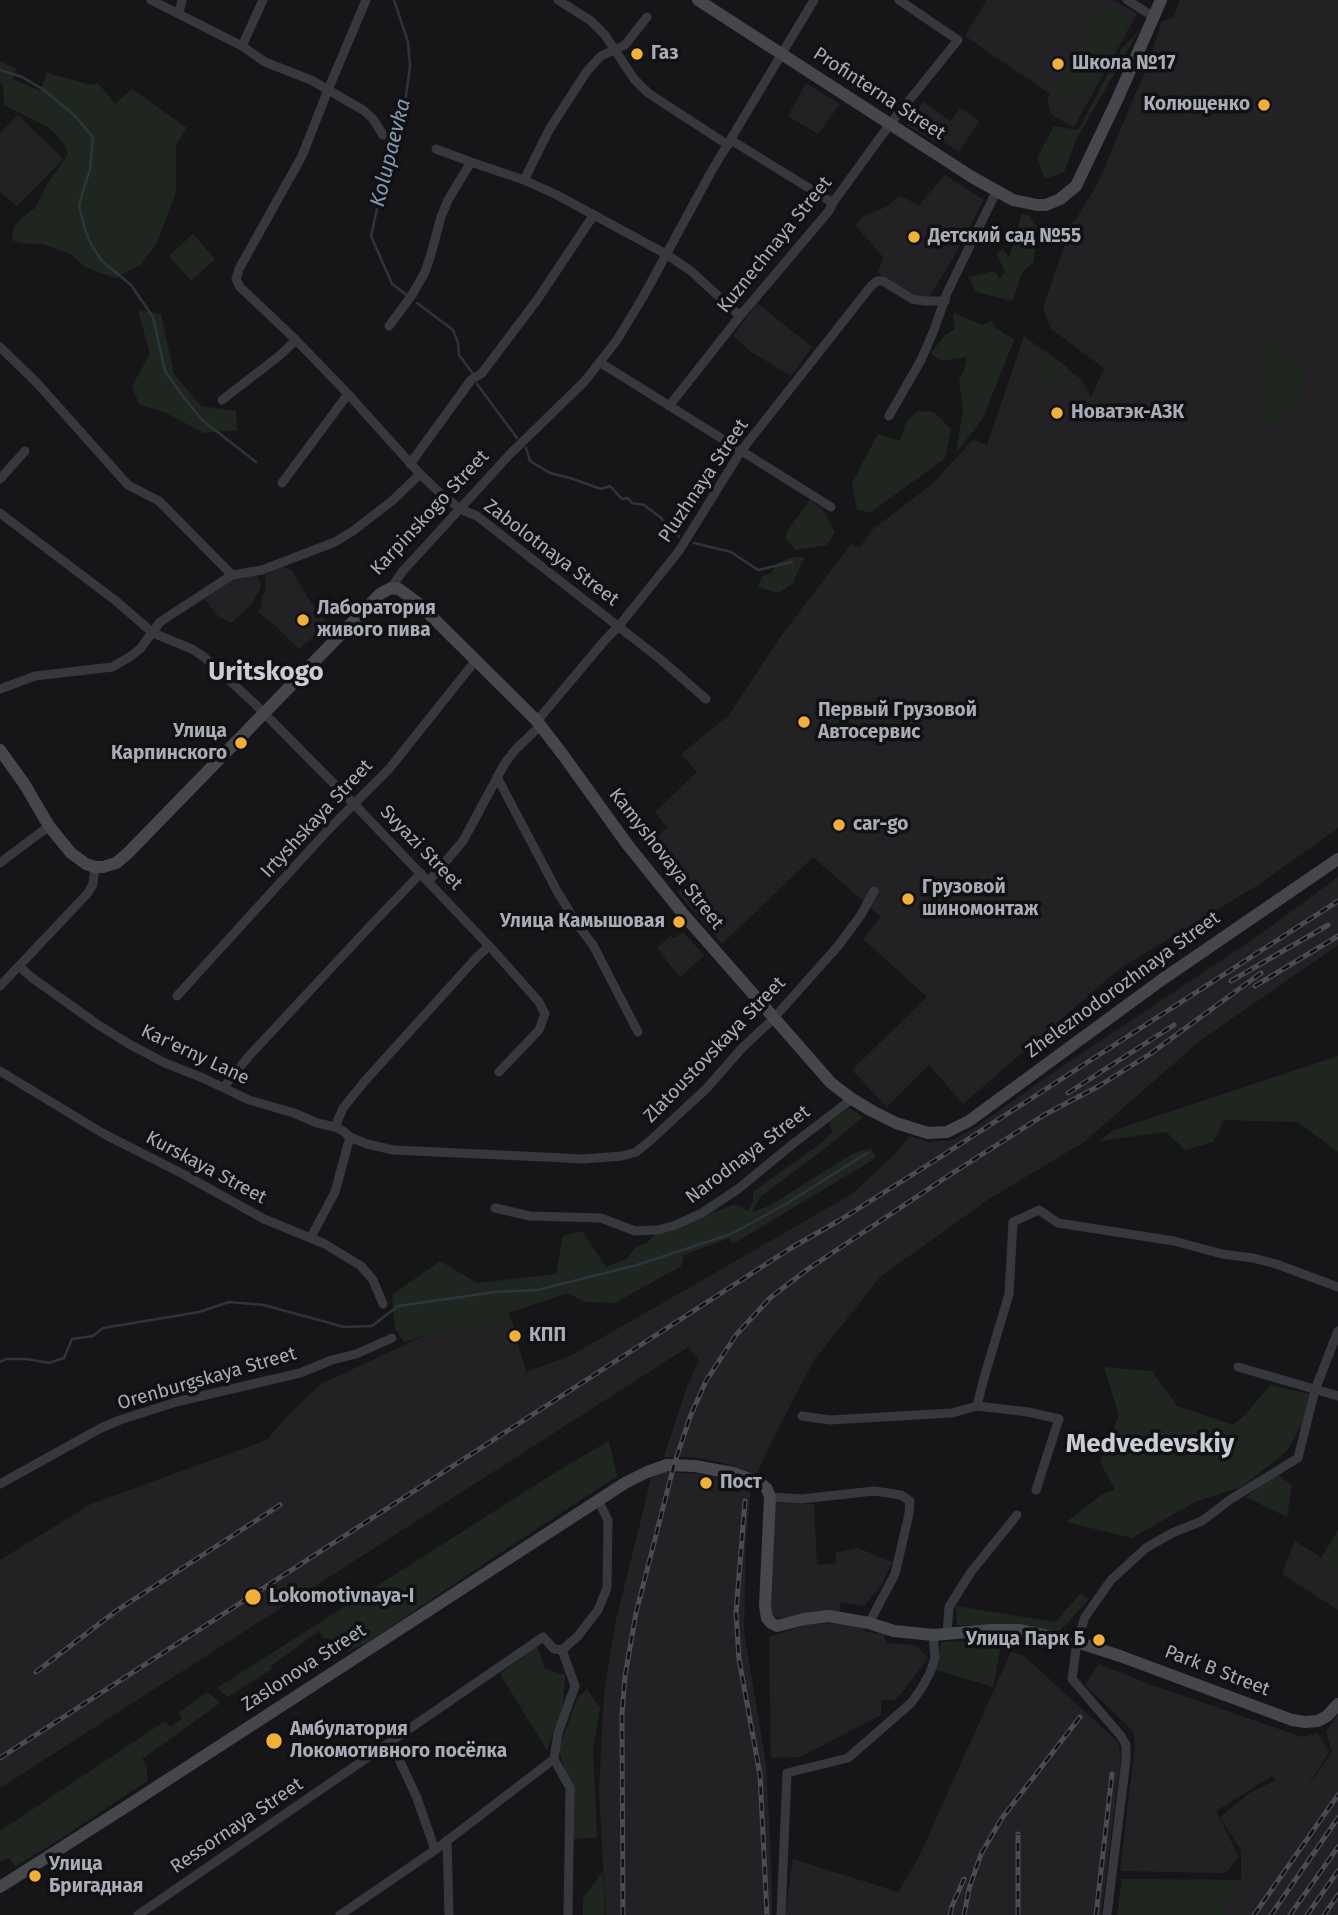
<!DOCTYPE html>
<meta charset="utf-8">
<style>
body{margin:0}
canvas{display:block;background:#161618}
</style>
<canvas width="1338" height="1915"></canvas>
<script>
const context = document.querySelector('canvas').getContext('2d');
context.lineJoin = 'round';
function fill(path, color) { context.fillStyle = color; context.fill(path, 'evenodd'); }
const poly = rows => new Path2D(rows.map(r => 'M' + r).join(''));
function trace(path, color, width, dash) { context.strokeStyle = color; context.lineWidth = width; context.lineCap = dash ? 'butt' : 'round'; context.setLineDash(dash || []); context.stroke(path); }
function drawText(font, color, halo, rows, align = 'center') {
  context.font = font + ' "Fira Sans",sans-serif'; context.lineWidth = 7; context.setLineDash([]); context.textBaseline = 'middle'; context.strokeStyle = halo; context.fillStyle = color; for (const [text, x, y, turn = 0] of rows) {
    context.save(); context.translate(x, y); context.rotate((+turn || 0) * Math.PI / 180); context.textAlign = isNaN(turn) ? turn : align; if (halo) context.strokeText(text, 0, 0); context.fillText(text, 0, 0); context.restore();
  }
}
fill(poly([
 [987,0,1114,0,1137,14,1074,127,1051,114,1047,101,1050,94,965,36],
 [1180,0,1338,0,1338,828,1258,885,1119,969,963,1104,929,1065,887,1107,852,1070,927,997,863,939,881,917,813,857,722,944,677,892,690,881,654,842,667,827,655,812,697,772,681,754,729,715,781,636,851,544,859,548,872,530,931,485,973,440,987,445,1024,336,1081,379,1091,397,1104,368,1051,329,1043,308,1073,220,1075,221,1098,183,1148,64,1162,21,1173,18],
 [806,83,840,104,818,134,788,116],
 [923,102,951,121,960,108,979,121,959,152,941,140,938,144,907,125],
 [18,115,63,159,17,206,0,192,0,133],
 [945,175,984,200,953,258,928,299,906,292,878,273,883,257,856,226,862,217,886,207,900,196,919,205],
 [757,303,812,347,791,376,750,351,733,336],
 [283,567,292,570,307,597,328,624,299,649,277,627,257,611,261,608,262,597,266,590,265,575],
 [253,573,259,578,261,587,251,605,231,623,219,617,204,599,235,578],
 [1338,877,1338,945,1201,1040,1084,1142,989,1199,880,1277,814,1360,771,1442,757,1474,726,1464,695,1457,664,1457,687,1387,699,1360,688,1347,0,1788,0,1560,91,1504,267,1440,287,1416,321,1384,426,1335,459,1330,460,1333,513,1324,526,1372,572,1355,852,1194,896,1153,909,1136,929,1142,953,1140,976,1127,1067,1063,1254,939],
 [683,932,704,955,680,978,657,948,670,936,675,938],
 [653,1471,725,1476,751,1486,746,1543,744,1632,766,1764,771,1855,772,1915,606,1915,599,1790,604,1694,616,1620],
 [770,1503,814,1504,817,1565,837,1563,835,1553,858,1548,892,1562,882,1584,864,1606,840,1602,840,1614,770,1618],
 [1295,1541,1322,1558,1338,1565,1338,1610,1282,1574],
 [835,1623,863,1625,866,1632,884,1634,886,1643,915,1645,928,1658,901,1694,894,1700,881,1700,881,1715,800,1757,771,1758,769,1637,807,1624],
 [1011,1652,1024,1656,1118,1742,1121,1758,1101,1915,785,1915,793,1859,898,1892,918,1859],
 [1099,1664,1152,1685,1302,1737,1318,1733,1329,1752,1302,1795,1332,1752,1326,1732,1338,1714,1338,1915,1217,1915,1241,1879,1241,1850,1220,1817,1251,1792,1276,1780,1272,1776,1216,1811,1239,1857,1226,1873,1120,1871,1135,1745,1133,1731,1085,1685]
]), '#222225');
fill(poly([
 [1104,3,1130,18,1082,103,1056,88],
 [1139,31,1077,138,1064,172,1045,179,1037,158,1054,126,1078,130,1122,48],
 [0,61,17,69,13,79,40,91,47,73,91,85,98,83,115,104,132,89,187,128,176,145,176,192,157,243,141,265,115,278,85,267,69,253,42,244,20,243,12,240,14,227,23,217,36,207,46,186,68,154,65,146,57,135,47,127,4,105,3,85,0,83],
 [1022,214,1030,216,1036,226,1045,227,1045,236,1039,237,1034,253,1034,262,1023,271,1012,301,976,292,968,277,994,271,1000,279,1005,271,996,253,1003,249,1009,258],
 [193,234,215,259,191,281,169,256],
 [138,310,161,314,174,374,201,406,236,411,237,430,204,433,166,413,139,404,132,386,150,354],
 [953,313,982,325,991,321,995,327,1014,340,983,418,956,453,963,409,959,379,964,371,967,357,942,361,931,353,945,335,955,329],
 [1271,332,1301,358,1302,394,1279,425,1261,421,1268,339],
 [1043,350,1068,368,1056,384,1049,388,1041,387,1037,379],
 [918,411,934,412,951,429,945,458,870,513,857,509,852,483,878,434,900,441,906,422],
 [810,500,823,510,835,533,827,545,796,550,786,539,786,533],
 [792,557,805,557,792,584,779,593,757,587,763,576,771,573,777,563],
 [1338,1056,1338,1152,1298,1122,1224,1120,1213,1142,1185,1150,1166,1132,1100,1141,1112,1131],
 [849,1108,863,1117,827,1147,760,1197,752,1212,769,1206,852,1154,871,1148,876,1158,733,1244,729,1238,684,1255,681,1266,615,1303,585,1302,568,1293,508,1313,513,1324,459,1334,459,1330,427,1335,404,1342,395,1329,392,1295,440,1261,477,1283,556,1274,563,1236,582,1231,606,1267,626,1259,637,1246,646,1244,655,1234,736,1204,748,1211,753,1201,753,1192,817,1146,832,1133,830,1122],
 [1104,1367,1152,1371,1177,1406,1233,1425,1246,1414,1270,1385,1309,1394,1302,1423,1287,1451,1243,1486,1195,1502,1132,1538,1066,1522,1103,1494,1115,1490,1100,1462,1119,1415],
 [609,1441,617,1476,491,1559,367,1643,349,1651,335,1641,324,1638,319,1631,271,1666,272,1669,228,1697,217,1688,556,1472],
 [1276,1474,1292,1485,1287,1517,1246,1497],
 [1338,1530,1338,1567,1320,1560],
 [1080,1594,1089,1599,1059,1632,1013,1626,957,1625,956,1606,1055,1622],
 [1002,1640,993,1687,936,1670,941,1642],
 [537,1646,545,1669,565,1675,563,1707,547,1750,500,1674],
 [587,1689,600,1708,593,1748,597,1837,574,1839,573,1790,562,1762,559,1749,577,1699],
 [208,1692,220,1703,142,1759,147,1766,147,1781,54,1843,15,1866,9,1858,0,1862,0,1831,165,1721,171,1727,182,1718,179,1712],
 [603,1871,605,1915,583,1915,583,1898],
 [1122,1879,1241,1880,1221,1915,1117,1915]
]), '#1e261f');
trace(poly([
 [394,0,408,42,410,67,403,117,399,125,397,133,392,141,371,236,392,284,408,296],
 [0,70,22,77,44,90,74,115,93,137,90,169,79,205,85,230,91,244,101,260,131,285,153,317,165,371,182,395,202,420,256,462],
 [417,303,453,330,458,343,459,355,473,374],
 [477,384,517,438],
 [526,448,530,461,550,473,570,478,601,489,610,486,622,499,628,498,632,503,644,505,661,518,669,529,679,536],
 [694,543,731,552,758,570,792,562],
 [0,1362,6,1359,27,1359,49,1363,64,1358,72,1339,93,1336,103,1328,199,1312,229,1302,264,1305,344,1327,372,1326,398,1306,495,1292,537,1290,637,1265,731,1234,786,1204,867,1153]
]), '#2c353c', 2.5);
trace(poly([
 [151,0,242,46,265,62,311,80,363,110,373,119,383,135],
 [366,0,328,90,302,156,239,269,236,279,240,287,296,340,348,394,420,474,440,493,460,509,477,516,660,659,706,699],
 [558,0,591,21,605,35,634,79,648,93,728,145],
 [1127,0,1154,17],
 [179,13,182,0],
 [242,46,263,0],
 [731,140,833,203],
 [436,149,471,162,524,180,557,195,666,254,691,271,740,316],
 [524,180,549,130,587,71,601,56,625,45,647,17],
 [389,326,412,295,425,272,431,254,441,217,448,200,471,162],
 [0,347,37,383,128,485,159,501,232,575],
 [601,363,831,507],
 [222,400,279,356,296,340],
 [669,406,740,316,828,212,834,201,890,124,958,40,899,0],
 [889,416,921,360,934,330,947,293,996,192],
 [410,464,471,380,482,373,537,300,593,216],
 [0,479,25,451],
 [282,483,348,394],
 [0,513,116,601,153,633,192,649,204,657,255,704,355,805,493,950,539,1002,545,1014,539,1030,499,1072],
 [391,588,402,572,510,454,584,382,617,340,643,297,711,172,814,0],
 [0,689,35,676,112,667,128,658,140,649,160,622,232,575,262,570,335,542,353,531,393,500,420,474],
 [537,721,605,640,618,627,679,551,741,451,871,286,877,281,883,281,912,299,925,301,945,301],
 [497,777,557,891,577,924,593,945,638,1032],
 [0,863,49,826],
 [429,881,463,841,505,763,516,749,540,726],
 [19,966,31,977,97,1024,129,1044,165,1063,203,1078,249,1100,294,1113,317,1123,335,1127,343,1131,350,1137,367,1144,393,1150,545,1157,583,1159,622,1156,636,1152,651,1140,707,1088,742,1048,773,1019,838,946,861,915,874,891],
 [0,986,88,893,93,884,95,867],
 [177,996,328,830,389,769,476,660],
 [0,1071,104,1134,183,1174,264,1219,325,1244,361,1266,373,1280,383,1304],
 [224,1087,249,1056,374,922,421,873],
 [335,1127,343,1108,364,1082,477,957,489,946],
 [495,1208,530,1216,601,1218,635,1231,657,1230,673,1226,702,1213,738,1189,794,1143,852,1099],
 [311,1237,335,1192,350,1137],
 [1238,1367,1338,1396],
 [977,1406,984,1378,1009,1294,1013,1222,1039,1210,1058,1223,1174,1241,1222,1254,1253,1258,1276,1264,1338,1287],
 [802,1416,830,1420,952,1413,977,1406,1028,1412,1059,1419,1036,1490],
 [0,1484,101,1428,120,1420,176,1402,300,1373,332,1360,356,1354,392,1338],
 [770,1497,801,1499,874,1491,901,1495,910,1501,909,1514,895,1574,869,1623],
 [947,1634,949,1607,971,1572,1017,1515],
 [391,1742,417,1798,435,1850],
 [447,1840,449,1915],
 [138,1915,543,1637,554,1649,562,1650],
 [340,1915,435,1850,554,1759],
 [568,1915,570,1788,554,1759,558,1733,575,1686,562,1650,578,1636,598,1610,607,1588,608,1520,598,1500],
 [781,1915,787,1773,848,1758,911,1703,921,1689,930,1673,935,1658,933,1635],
 [1107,1915,1126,1760,1126,1745,1121,1736,1072,1679,1077,1642,1085,1617,1111,1580,1146,1548,1172,1533,1202,1521,1231,1499,1298,1458,1315,1390,1338,1331]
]), '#37383d', 9);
trace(poly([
 [698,0,972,177,1013,200,1037,205,1046,205,1060,199,1076,186,1117,100,1161,0],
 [0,750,25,785,49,826,71,853,86,864,95,867,103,867,116,863,127,854,380,594,391,588,399,589,418,603,537,721,563,755,627,844,684,915,831,1083,852,1099,872,1111,896,1123,928,1133,947,1132,969,1121,1160,981,1338,859],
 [0,1887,124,1808,625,1483,647,1472,667,1465,695,1466,733,1473,759,1482,767,1489,770,1497,765,1606,767,1618,771,1623,777,1626,804,1619,829,1616,869,1623,894,1631,933,1635,992,1630,1019,1630,1077,1642,1120,1656,1292,1720,1305,1722,1318,1721,1327,1716,1338,1704]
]), '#45474d', 12);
const rail = poly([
 [1231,981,1328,925],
 [1255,986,1338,936],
 [1068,1093,1174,1025],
 [745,1501,736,1613,739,1659,760,1775,767,1915],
 [36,1672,116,1611,280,1505],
 [0,1758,791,1248,840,1220,934,1161,1338,901],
 [623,1915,622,1714,625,1676,636,1613,674,1465,690,1417,706,1381,736,1335,771,1297,808,1269,948,1176,1044,1115,1099,1086,1150,1054,1261,973],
 [950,1915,952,1906,964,1879],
 [964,1915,969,1889,981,1854,1002,1818,1080,1717],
 [1018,1915,1018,1834],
 [1096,1915,1112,1774],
 [1254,1915,1338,1795],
 [1271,1915,1338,1818],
 [1290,1915,1338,1847],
 [1307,1915,1338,1871],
 [1324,1915,1338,1895]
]);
trace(rail, '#4a4c52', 5);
trace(rail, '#111113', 2.5, [8]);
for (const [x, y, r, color] of [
 [637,54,7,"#f2b134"],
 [1058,64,7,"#f2b134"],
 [1264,105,7,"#f2b134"],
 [914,237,7,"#f2b134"],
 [1057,413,7,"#f2b134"],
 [303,620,7,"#f2b134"],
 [804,722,7,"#f2b134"],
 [241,743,7,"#f2b134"],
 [839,825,7,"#f2b134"],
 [908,899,7,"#f2b134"],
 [679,922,7,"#f2b134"],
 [515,1336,7,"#f2b134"],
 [706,1483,7,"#f2b134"],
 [253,1597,9,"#f2b134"],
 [1099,1640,7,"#f2b134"],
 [274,1741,9,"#f2b134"],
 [35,1876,7,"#f2b134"]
]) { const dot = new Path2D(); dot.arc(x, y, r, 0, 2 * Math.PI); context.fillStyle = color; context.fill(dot); trace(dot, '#111113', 2.5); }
drawText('bold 19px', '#a8adb8', '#111113', [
 ["Газ",651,54],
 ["Школа №17",1072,64],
 ["Колющенко",1250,105,"right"],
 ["Детский сад №55",928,237],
 ["Новатэк-АЗК",1071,413],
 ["Лаборатория",317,609],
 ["живого пива",317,631],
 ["Первый Грузовой",818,711],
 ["Автосервис",818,733],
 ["Улица",227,732,"right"],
 ["Карпинского",227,754,"right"],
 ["car-go",853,825],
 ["Грузовой",922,888],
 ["шиномонтаж",922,910],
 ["Улица Камышовая",665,922,"right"],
 ["КПП",529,1336],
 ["Пост",720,1483],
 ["Lokomotivnaya-I",269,1597],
 ["Улица Парк Б",1085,1640,"right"],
 ["Амбулатория",290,1730],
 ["Локомотивного посёлка",290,1752],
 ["Улица",49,1865],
 ["Бригадная",49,1887]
], 'left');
drawText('19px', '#a8adb8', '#111113', [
 ["Profinterna Street",879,94,33],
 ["Kuznechnaya Street",775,245,-51],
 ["Pluzhnaya Street",704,481,-56],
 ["Karpinskogo Street",430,513,-47],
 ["Zabolotnaya Street",551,553,37],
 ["Irtyshskaya Street",317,819,-47],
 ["Svyazi Street",421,848,46],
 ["Kamyshovaya Street",666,859,52],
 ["Zheleznodorozhnaya Street",1123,985,-36],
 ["Zlatoustovskaya Street",715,1050,-46],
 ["Kar'erny Lane",195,1055,25],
 ["Narodnaya Street",748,1155,-37],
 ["Kurskaya Street",206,1168,28],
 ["Orenburgskaya Street",207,1379,-16],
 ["Zaslonova Street",304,1668,-33],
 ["Park B Street",1217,1671,21],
 ["Ressornaya Street",237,1826,-34]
]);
drawText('italic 21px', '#7f9bb3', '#111113', [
 ["Kolupaevka",391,153,-76]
]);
drawText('bold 26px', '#c9ccd4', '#111113', [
 ["Uritskogo",266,673],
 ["Medvedevskiy",1150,1445]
]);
</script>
